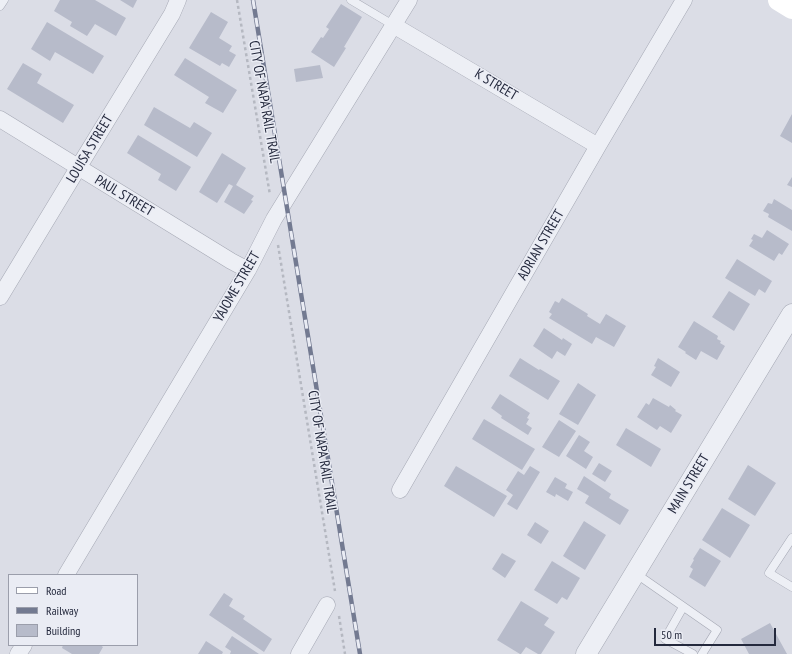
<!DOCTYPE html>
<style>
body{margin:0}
#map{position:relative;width:792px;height:654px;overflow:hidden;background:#dbdde6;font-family:"PT Sans Narrow",sans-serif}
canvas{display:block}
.legend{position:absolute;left:8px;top:574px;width:130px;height:72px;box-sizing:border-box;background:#eaecf4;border:1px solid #9b9eab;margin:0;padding:5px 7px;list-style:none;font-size:12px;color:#24293d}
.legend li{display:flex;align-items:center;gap:8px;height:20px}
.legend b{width:20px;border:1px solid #9b9eab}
.scale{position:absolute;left:654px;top:628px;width:122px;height:18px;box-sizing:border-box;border:2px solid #24293d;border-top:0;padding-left:5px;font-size:12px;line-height:14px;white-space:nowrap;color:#24293d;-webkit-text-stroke:3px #eaecf4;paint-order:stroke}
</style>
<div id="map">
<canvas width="792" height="654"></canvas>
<ul class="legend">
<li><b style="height:5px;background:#fff"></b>Road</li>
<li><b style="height:5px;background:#737a91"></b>Railway</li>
<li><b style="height:11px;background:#b7bbca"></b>Building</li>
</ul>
<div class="scale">50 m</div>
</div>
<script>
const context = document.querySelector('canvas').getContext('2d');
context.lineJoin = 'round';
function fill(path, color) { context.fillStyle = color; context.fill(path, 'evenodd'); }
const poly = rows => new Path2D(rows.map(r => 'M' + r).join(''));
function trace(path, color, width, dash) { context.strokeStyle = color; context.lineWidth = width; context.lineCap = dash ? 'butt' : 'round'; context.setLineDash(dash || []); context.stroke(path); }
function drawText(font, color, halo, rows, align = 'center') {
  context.font = font + ' "PT Sans Narrow",sans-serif'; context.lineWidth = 3; context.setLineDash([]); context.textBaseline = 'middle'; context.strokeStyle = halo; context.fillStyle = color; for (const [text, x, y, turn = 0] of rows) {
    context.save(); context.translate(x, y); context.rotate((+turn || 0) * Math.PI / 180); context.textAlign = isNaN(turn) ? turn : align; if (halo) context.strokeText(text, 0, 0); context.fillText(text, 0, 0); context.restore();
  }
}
fill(poly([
 [60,0,95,0,126,18,116,36,95,24,87,36,70,26,72,22,54,11],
 [120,0,137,0,133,8],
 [341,4,362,17,344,47,346,48,334,67,311,52,321,37,323,38,329,29,326,27],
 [211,12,228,22,219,38,232,46,229,51,236,55,229,67,222,63,220,66,189,48],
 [47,22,104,56,93,74,55,52,50,61,31,49],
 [185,58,237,90,223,113,205,103,209,97,174,75],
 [23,63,42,74,37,83,74,105,63,123,7,89],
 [320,65,323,78,296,82,294,69],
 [154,107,190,128,194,122,212,133,197,157,144,125],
 [792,114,792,143,780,136],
 [138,135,191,167,176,191,158,180,161,174,127,153],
 [222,153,246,168,236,185,254,196,251,200,253,201,244,214,224,202,233,186,229,184,217,203,199,192],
 [792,177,792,187,787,185],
 [774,199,792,210,792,231,768,217,769,214,763,211,768,203,772,204],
 [767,230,789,244,782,255,779,253,774,261,749,246,753,240,751,239,754,234,762,238],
 [737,259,772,281,765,293,759,289,755,296,725,278],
 [729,291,750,304,734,331,712,317],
 [562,298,588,314,587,316,600,324,606,314,626,326,614,347,596,337,592,344,549,318,552,314,549,312,555,301,559,303],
 [694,321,718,336,717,339,721,341,720,343,725,346,717,360,701,351,696,360,685,353,686,352,678,347],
 [544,328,562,340,563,338,572,344,565,356,557,351,552,359,533,346],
 [520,358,539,370,540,369,560,381,548,400,509,376],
 [658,358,680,372,671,387,651,375,656,367,654,366],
 [578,383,596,395,578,425,559,414],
 [500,394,530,413,527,418,529,419,526,424,532,428,528,435,501,418,502,416,491,408],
 [653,398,669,407,670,405,676,410,675,411,682,415,671,433,660,426,657,430,637,417,646,403,649,405],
 [484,419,535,449,522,470,472,439],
 [559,420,576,431,559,457,542,447],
 [626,428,661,449,651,467,616,445],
 [579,435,590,442,584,451,593,457,586,469,566,456],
 [599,463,612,471,605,482,592,474],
 [748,465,776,483,755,516,728,499],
 [456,466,507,496,494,517,444,486],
 [530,466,540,472,517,510,507,504,513,495,506,490,518,471,524,475],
 [584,476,611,494,609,498,629,510,620,525,585,503,589,496,577,489],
 [555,477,567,484,565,488,573,492,568,501,556,494,555,497,546,492],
 [722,508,750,525,730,558,702,540],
 [584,521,606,535,585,570,563,556],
 [535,522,549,531,541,544,527,535],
 [700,548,721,561,705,587,689,577,693,569,690,567,694,560,693,559],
 [502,553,516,561,505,578,492,569],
 [552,561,580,578,567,600,562,597,557,604,534,590],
 [224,593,233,599,229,606,245,616,243,619,272,639,264,652,209,615],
 [521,601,549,618,544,625,555,632,541,654,538,654,526,647,521,654,520,654,497,640],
 [770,623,787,654,749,654,741,639],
 [232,636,259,654,230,654,231,651,225,647],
 [206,641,223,652,222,654,198,654],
 [63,645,100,645,103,647,99,654,72,654,62,648]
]), '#b7bbca');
const service = poly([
 [351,0,393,25],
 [0,6,4,0],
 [792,538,769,573,792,587],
 [635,573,717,630,702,654],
 [683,607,665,639,693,654]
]);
const minor = poly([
 [393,25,598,146],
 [0,119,231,261,248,270],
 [0,297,78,168,172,14,178,0],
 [400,490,598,146,684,0],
 [66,575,248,270,274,219,409,0],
 [18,654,24,645],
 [299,654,327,605]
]);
const tertiary = poly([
 [586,654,792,314]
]);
trace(service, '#a4a7b3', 9);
trace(minor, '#a4a7b3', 17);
trace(tertiary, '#a4a7b3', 21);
trace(poly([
 [237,0,270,195],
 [278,245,335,591],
 [339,616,345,654]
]), '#b5b8c1', 2.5, [3, 3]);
trace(service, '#edeff5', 8);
trace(minor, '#edeff5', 16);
trace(tertiary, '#edeff5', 20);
trace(poly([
 [779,0,792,8]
]), '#fff', 22);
const rail = poly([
 [253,0,360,654]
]);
trace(rail, '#737a91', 4.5);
trace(rail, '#eaecf4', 3, [9]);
drawText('14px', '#24293d', '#eaecf4', [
 ["K STREET",496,85,31],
 ["CITY OF NAPA RAIL TRAIL",264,102,80],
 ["LOUISA STREET",90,149,-59],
 ["PAUL STREET",124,196,31],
 ["ADRIAN STREET",541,245,-60],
 ["YAJOME STREET",237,287,-60],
 ["CITY OF NAPA RAIL TRAIL",322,452,81],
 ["MAIN STREET",689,484,-59]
]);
</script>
